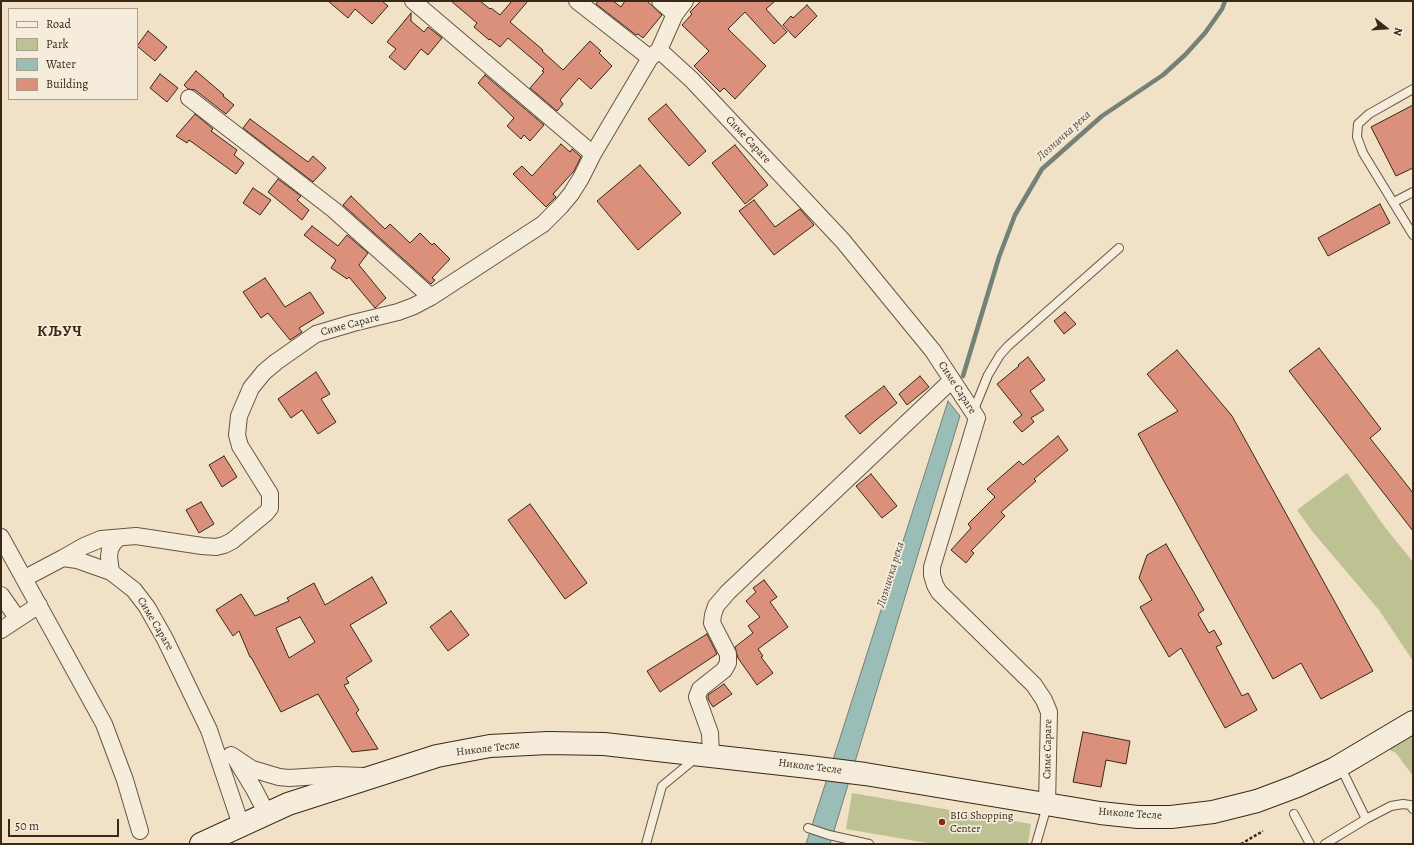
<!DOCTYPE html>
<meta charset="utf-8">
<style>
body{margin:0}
#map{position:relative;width:1414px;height:845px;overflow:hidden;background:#f0e1c7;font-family:Alegreya,serif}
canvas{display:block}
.frame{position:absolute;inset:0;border:2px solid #3a2818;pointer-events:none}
.legend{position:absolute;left:8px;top:8px;width:130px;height:92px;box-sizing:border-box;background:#f5ecdb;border:1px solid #aa9e8d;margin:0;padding:5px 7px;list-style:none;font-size:12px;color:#3a2818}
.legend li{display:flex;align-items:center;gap:8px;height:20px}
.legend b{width:20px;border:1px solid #aa9e8d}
.north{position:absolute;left:1366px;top:8px;width:40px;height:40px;-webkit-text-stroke:3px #f5ecdb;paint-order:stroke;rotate:107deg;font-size:11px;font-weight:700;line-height:16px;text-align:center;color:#3a2818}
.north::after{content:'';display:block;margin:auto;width:14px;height:18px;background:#3a2818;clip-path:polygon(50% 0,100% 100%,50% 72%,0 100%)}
.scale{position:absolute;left:8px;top:819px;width:111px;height:18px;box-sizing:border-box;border:2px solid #3a2818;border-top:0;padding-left:5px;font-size:12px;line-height:14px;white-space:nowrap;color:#3a2818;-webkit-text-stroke:3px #f5ecdb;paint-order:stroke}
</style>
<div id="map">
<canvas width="1414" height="845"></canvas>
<div class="frame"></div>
<ul class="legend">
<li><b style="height:5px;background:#f5ecdb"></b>Road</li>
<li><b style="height:11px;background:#bec292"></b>Park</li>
<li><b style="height:11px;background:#9abdb7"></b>Water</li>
<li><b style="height:11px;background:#da907a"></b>Building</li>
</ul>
<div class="north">N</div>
<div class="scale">50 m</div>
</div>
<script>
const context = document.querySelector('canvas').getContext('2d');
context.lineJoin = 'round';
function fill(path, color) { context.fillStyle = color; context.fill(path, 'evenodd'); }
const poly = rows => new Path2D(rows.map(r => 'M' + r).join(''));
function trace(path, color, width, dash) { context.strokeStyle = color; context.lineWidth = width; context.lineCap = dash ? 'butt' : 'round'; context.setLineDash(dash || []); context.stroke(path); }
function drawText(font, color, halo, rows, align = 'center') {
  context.font = font + ' Alegreya,serif'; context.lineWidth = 3.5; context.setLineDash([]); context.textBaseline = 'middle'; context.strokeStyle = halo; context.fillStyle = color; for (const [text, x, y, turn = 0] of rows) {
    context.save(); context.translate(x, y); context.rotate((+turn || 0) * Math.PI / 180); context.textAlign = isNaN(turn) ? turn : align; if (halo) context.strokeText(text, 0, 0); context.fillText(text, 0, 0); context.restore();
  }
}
fill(poly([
 [1347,473,1384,526,1413,562,1413,661,1379,610,1312,531,1297,510],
 [1413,733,1413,776,1396,753,1389,750],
 [852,793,1031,824,1028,844,933,844,846,829]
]), '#bec292');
const water = poly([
 [948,401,960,416,830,844,806,844,948,401]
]);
fill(water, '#9abdb7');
trace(water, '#748177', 1);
trace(poly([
 [963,376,999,257,1015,215,1042,169,1102,116,1163,75,1185,55,1205,33,1222,9,1225,1]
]), '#748177', 4.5);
const building = poly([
 [328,1,382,1,388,6,372,24,355,9,348,18,328,1],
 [451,1,480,1,490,9,491,8,500,15,512,1,528,1,510,22,543,50,542,51,563,70,590,41,601,51,599,53,612,66,591,89,579,78,560,100,563,104,557,111,530,88,544,72,542,71,544,69,508,38,500,47,490,39,489,40,474,27,477,23,451,1],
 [598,1,613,1,621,7,625,1,647,1,662,15,643,38,638,34,636,35,596,4,598,1],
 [701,1,775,1,766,9,787,32,774,44,745,12,728,29,766,66,735,99,724,88,720,92,694,66,709,51,682,25,692,14,690,12,701,1],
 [807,5,817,16,795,38,783,25,791,16,793,18,807,5],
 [411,13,411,21,424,32,428,27,442,38,428,55,421,49,405,70,389,57,396,49,387,42,411,13],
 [148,31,167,47,155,61,137,46,148,31],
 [196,71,224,95,223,96,234,105,226,114,195,90,188,89,184,85,196,71],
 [160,74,178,88,167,102,150,88,160,74],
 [485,75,544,125,530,141,524,135,521,139,507,126,514,118,478,83,485,75],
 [666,104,706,151,689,166,648,119,666,104],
 [1413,105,1413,168,1396,176,1371,127,1413,105],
 [195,114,213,129,211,131,237,150,234,155,244,163,236,174,189,140,187,143,176,136,195,114],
 [250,119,308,162,313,156,326,168,313,182,243,128,250,119],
 [561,144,570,152,572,149,581,157,574,171,553,194,556,197,546,207,513,174,522,166,532,176,561,144],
 [735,145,768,185,745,204,712,163,735,145],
 [640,165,681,213,638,250,597,201,640,165],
 [278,179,301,196,297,200,309,210,302,220,268,192,278,179],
 [253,188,271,200,260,215,243,203,253,188],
 [351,196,385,229,390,224,410,243,420,233,432,245,434,243,450,259,432,278,435,280,431,284,343,205,351,196],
 [754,200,775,227,800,209,814,225,774,255,739,211,754,200],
 [1380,204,1390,223,1328,256,1318,238,1380,204],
 [312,226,338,246,347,235,368,253,359,265,386,298,375,308,349,277,347,279,331,268,336,260,304,235,312,226],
 [265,278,285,307,310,292,324,313,299,328,302,332,290,340,268,313,261,318,243,292,265,278],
 [1065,312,1076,324,1064,334,1054,321,1065,312],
 [1319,348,1381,429,1370,438,1413,493,1413,531,1289,371,1319,348],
 [1177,350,1232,416,1373,671,1321,699,1301,663,1273,679,1138,434,1178,411,1147,374,1177,350],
 [1028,357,1045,380,1030,391,1044,410,1031,418,1034,422,1022,432,1013,422,1022,415,997,384,1019,366,1018,365,1028,357],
 [316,372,330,394,321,399,336,422,318,434,302,410,291,418,278,399,316,372],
 [920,376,929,387,907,405,899,394,920,376],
 [884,386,897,403,876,420,860,434,845,416,884,386],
 [1058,436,1068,450,1034,479,1036,481,1001,512,1005,516,971,551,974,553,966,563,951,550,971,528,968,524,995,497,987,489,1019,461,1023,465,1058,436],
 [224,456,237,477,222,487,209,465,224,456],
 [871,474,897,506,882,518,856,486,871,474],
 [201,502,214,524,199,533,186,510,201,502],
 [530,504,587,583,565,599,508,520,530,504],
 [1166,544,1204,610,1198,614,1209,633,1214,630,1222,644,1216,647,1242,696,1248,693,1257,710,1225,728,1181,648,1169,657,1140,607,1152,600,1139,578,1147,555,1166,544],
 [372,577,387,603,350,625,372,661,346,678,349,683,344,685,359,710,356,713,378,749,352,752,318,694,281,712,251,657,250,657,239,631,233,636,216,610,241,594,255,616,289,601,287,598,314,583,325,605,372,577],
 [300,617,315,642,289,658,276,628,300,617],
 [764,580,777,597,770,602,788,627,758,649,763,656,761,657,773,673,757,685,738,658,735,647,753,633,748,626,760,617,746,601,756,592,753,588,764,580],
 [451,611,469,635,448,651,430,627,451,611],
 [707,634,717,654,660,692,647,671,707,634],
 [724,684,732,694,713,707,708,699,708,695,724,684],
 [1083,732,1130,741,1126,764,1106,760,1101,787,1073,782,1083,732]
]);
fill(building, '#da907a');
trace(building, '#3a2818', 1);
const lane = poly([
 [1413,89,1369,114,1358,124,1357,137,1363,153,1413,235],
 [1394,202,1413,192],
 [973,412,988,375,1000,355,1008,346,1119,248],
 [1340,766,1366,819],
 [1294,814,1310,844],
 [808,828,829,835,869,844],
 [646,844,662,786,696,758],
 [1036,844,1047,806],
 [1325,844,1366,819,1391,806,1403,804,1410,805,1413,809]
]);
const street = poly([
 [413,1,593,154],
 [577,1,650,58],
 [660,1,675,14],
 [685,1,675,14,659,50,692,80,843,241,933,351,977,418,932,567,932,575,935,585,939,592,1034,685,1044,700,1049,712,1047,805],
 [189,98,334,210,431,297],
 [1,537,104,724,125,780,140,831],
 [63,558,77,560,111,572,134,590,147,607,165,639,209,730,241,825],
 [111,572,109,557,110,549,114,542,119,538],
 [25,578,63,558,84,546,101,539,136,536,202,546,216,547,224,545,232,541,266,513,270,508,270,494,240,446,237,435,239,416,251,388,264,372,276,362,316,334,353,323,398,312,414,306,431,297,543,224,561,206,571,194,581,178,593,154,650,58,659,50],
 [1,595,18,619],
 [1,630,39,605],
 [231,755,252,769,279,777,289,778,336,775,364,776],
 [711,756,710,733,697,697,700,689,724,670,728,663,728,654,712,623,713,615,716,606,728,592,952,380],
 [237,761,254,789,267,814]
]);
const secondary = poly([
 [201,844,288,804,437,756,490,746,548,743,604,744,809,767,865,774,1100,813,1138,817,1171,817,1213,812,1257,801,1297,786,1334,769,1413,722]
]);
trace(lane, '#685644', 10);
trace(street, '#685644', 18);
trace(secondary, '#3a2818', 24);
trace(poly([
 [1241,844,1263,831]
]), '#3a2818', 2.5, [3, 2]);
trace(lane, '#f5ecdb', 8);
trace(street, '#f5ecdb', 16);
trace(secondary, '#f5ecdb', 22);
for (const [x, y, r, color] of [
 [942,822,4,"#8f2418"]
]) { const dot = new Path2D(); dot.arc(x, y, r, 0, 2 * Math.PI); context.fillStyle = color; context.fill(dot); trace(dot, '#f5ecdb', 1.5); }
drawText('11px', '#3a2818', '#f5ecdb', [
 ["Симе Сараге",748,140,47],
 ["Симе Сараге",350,325,-15],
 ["Симе Сараге",957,388,57],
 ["Симе Сараге",155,624,59],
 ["Николе Тесле",488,749,-7],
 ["Симе Сараге",1048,749,-89],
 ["Николе Тесле",810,767,7],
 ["Николе Тесле",1130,814,4]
]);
drawText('11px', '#3a2818', '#f5ecdb', [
 ["BIG Shopping",950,816],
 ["Center",950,829]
], 'left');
drawText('italic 12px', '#524d40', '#f5ecdb', [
 ["Лозничка река",1064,136,-42],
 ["Лозничка река",891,575,-73]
]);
context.letterSpacing = '1px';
drawText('bold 15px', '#3a2818', '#f5ecdb', [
 ["КЉУЧ",60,332]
]);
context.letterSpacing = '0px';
</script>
